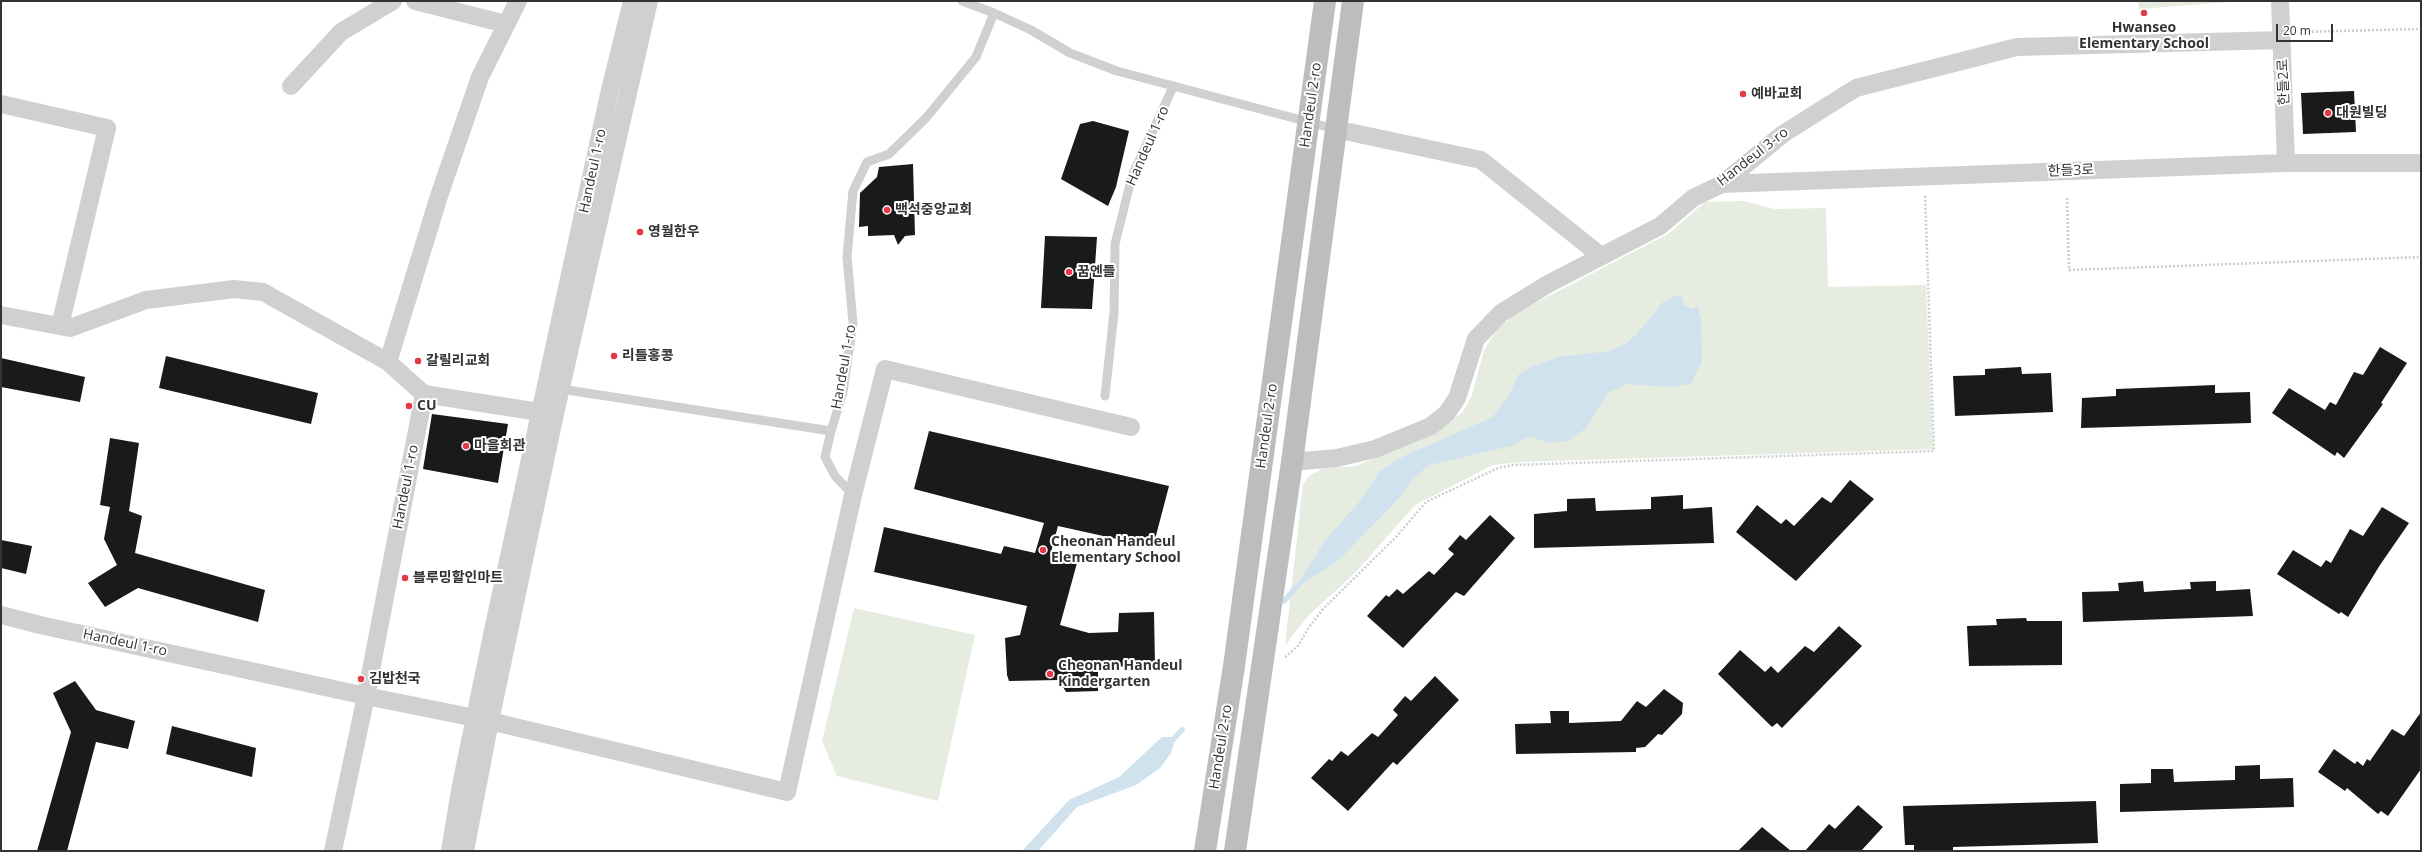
<!DOCTYPE html>
<meta charset="utf-8">
<style>
body{margin:0}
#map{position:relative;width:2422px;height:852px;overflow:hidden;background:#fff;font-family:"Open Sans",sans-serif}
canvas{display:block}
.frame{position:absolute;inset:0;border:2px solid #333;pointer-events:none}
.scale{position:absolute;left:2276px;top:24px;width:57px;height:18px;box-sizing:border-box;border:2px solid #333;border-top:0;padding-left:5px;font-size:12px;line-height:14px;white-space:nowrap;color:#333;-webkit-text-stroke:3px #fff;paint-order:stroke}
</style>
<div id="map">
<canvas width="2422" height="852"></canvas>
<div class="frame"></div>
<div class="scale">20 m</div>
</div>
<script>
const context = document.querySelector('canvas').getContext('2d');
context.lineJoin = 'round';
function fill(path, color) { context.fillStyle = color; context.fill(path, 'evenodd'); }
const poly = rows => new Path2D(rows.map(r => 'M' + r).join(''));
function trace(path, color, width, dash) { context.strokeStyle = color; context.lineWidth = width; context.lineCap = dash ? 'butt' : 'round'; context.setLineDash(dash || []); context.stroke(path); }
function drawText(font, color, halo, rows, align = 'center') {
  context.font = font + ' "Open Sans","Noto Sans KR",sans-serif'; context.lineWidth = 4; context.setLineDash([]); context.textBaseline = 'middle'; context.strokeStyle = halo; context.fillStyle = color; for (const [text, x, y, turn = 0] of rows) {
    context.save(); context.translate(x, y); context.rotate((+turn || 0) * Math.PI / 180); context.textAlign = isNaN(turn) ? turn : align; if (halo) context.strokeText(text, 0, 0); context.fillText(text, 0, 0); context.restore();
  }
}
fill(poly([
 [2138,1,2244,1,2139,9],
 [1743,201,1775,209,1826,208,1828,287,1926,285,1933,449,1522,462,1493,465,1415,505,1355,573,1309,615,1285,645,1303,484,1309,476,1324,468,1356,466,1435,433,1463,412,1472,395,1484,350,1497,329,1518,312,1668,234,1705,202],
 [854,608,975,635,938,801,837,776,822,741]
]), '#e6ecdf');
fill(poly([
 [1678,295,1684,299,1683,305,1692,309,1697,306,1701,319,1702,361,1691,384,1669,387,1627,384,1609,392,1585,429,1568,441,1548,443,1530,436,1511,446,1429,465,1413,479,1399,498,1339,560,1294,590,1324,542,1360,501,1380,471,1402,457,1493,417,1509,395,1519,374,1535,365,1559,357,1609,351,1625,344,1636,335,1663,302],
 [1162,737,1176,737,1171,753,1160,768,1136,785,1077,807,1038,851,1022,851,1069,800,1119,777]
]), '#cfe2ee');
trace(poly([
 [1284,601,1298,585],
 [1171,742,1182,730]
]), '#cfe2ee', 5.5);
fill(poly([
 [2354,91,2356,132,2303,134,2301,93],
 [1093,121,1129,131,1116,187,1108,206,1061,179,1080,124],
 [913,164,915,235,905,236,898,245,894,235,868,236,868,226,859,227,860,193,877,177,879,167],
 [1045,236,1097,237,1092,309,1041,308],
 [2380,347,2407,363,2381,403,2383,404,2344,458,2337,452,2335,456,2272,413,2289,388,2325,410,2330,402,2336,405,2354,372,2363,375],
 [166,356,318,393,311,424,159,388],
 [1,358,85,377,80,402,1,387],
 [2021,367,2022,374,2051,373,2053,412,1955,416,1953,376,1985,375,1985,369],
 [2215,385,2215,393,2250,392,2251,423,2081,428,2082,398,2116,396,2116,389],
 [432,414,508,424,498,483,423,469],
 [929,431,1169,486,1153,547,1058,526,1050,556,1077,563,1060,625,1089,633,1118,632,1119,613,1154,612,1155,666,1098,667,1098,691,1066,692,1059,680,1009,681,1007,675,1005,638,1020,635,1027,606,874,572,884,527,1001,554,1004,546,1035,553,1044,523,914,489],
 [110,438,139,443,129,511,142,516,135,553,265,590,258,622,138,588,105,607,88,583,117,565,104,539,110,507,100,505],
 [1850,480,1874,499,1796,581,1736,532,1757,505,1781,524,1786,519,1794,526,1822,497,1831,503],
 [1683,495,1683,509,1712,507,1714,543,1534,548,1534,514,1567,511,1567,499,1595,498,1596,511,1651,509,1651,497],
 [2382,507,2409,523,2380,565,2348,617,2341,612,2339,614,2277,574,2293,550,2321,567,2326,560,2331,563,2350,529,2363,536],
 [1490,515,1515,538,1464,596,1456,592,1403,648,1367,616,1386,595,1389,597,1397,589,1403,594,1429,571,1434,575,1454,554,1448,549,1460,535,1466,540],
 [1,540,32,546,26,574,1,568],
 [2143,581,2144,592,2191,589,2190,582,2216,581,2216,591,2250,589,2253,616,2083,622,2082,592,2119,591,2118,583],
 [2026,618,2027,621,2062,621,2062,665,1969,666,1967,626,1997,625,1996,619],
 [1839,626,1862,646,1782,728,1777,723,1772,727,1718,674,1740,650,1765,672,1771,666,1778,673,1805,646,1814,652],
 [1435,676,1459,700,1397,765,1393,762,1348,811,1311,778,1329,759,1332,761,1341,751,1348,756,1372,733,1378,737,1398,715,1393,710,1405,696,1411,701],
 [75,681,96,710,135,721,128,749,96,742,67,851,37,851,71,732,53,693],
 [1664,689,1683,703,1682,714,1662,735,1658,734,1645,747,1636,748,1636,752,1516,754,1515,724,1551,723,1550,711,1569,711,1569,723,1621,721,1637,701,1646,707],
 [2421,712,2421,769,2388,816,2381,811,2378,814,2347,788,2345,791,2318,772,2334,749,2355,764,2357,761,2363,766,2367,759,2370,761,2392,729,2404,736],
 [172,726,256,748,252,777,166,754],
 [2260,765,2260,779,2293,778,2294,807,2120,812,2120,784,2151,783,2151,769,2173,769,2174,782,2235,780,2235,766],
 [2096,801,2098,843,1953,847,1953,851,1914,851,1914,845,1905,845,1903,806],
 [1858,805,1883,827,1861,851,1805,851,1829,824,1835,829],
 [1762,827,1791,851,1738,851]
]), '#1a1a1a');
trace(poly([
 [2300,32,2421,29],
 [2067,198,2069,270,2421,257],
 [1285,657,1298,646,1309,627,1324,608,1397,536,1426,502,1498,468,1513,465,1934,451,1925,194]
]), '#cdcdcd', 2.5, [2, 2]);
trace(poly([
 [962,1,994,13,1031,30,1070,53,1117,71,1335,129],
 [561,389,831,431,843,392,853,323,847,257,853,191,867,162,889,154,926,118,976,57,994,13],
 [1105,396,1114,313,1115,244,1132,176,1173,87],
 [831,431,825,457,835,476,853,495]
]), '#d0d0d0', 9);
trace(poly([
 [415,1,506,24],
 [2280,1,2286,163],
 [291,86,341,32,393,1],
 [1,104,107,128,60,326],
 [1335,129,1481,160,1601,256],
 [1722,184,2286,163,2421,163],
 [1,315,70,328,146,300,234,289,263,292,388,362,424,394],
 [388,362,439,196,480,77,518,1],
 [1292,462,1337,458,1375,449,1431,426,1447,413,1457,398,1476,339,1501,313,1548,284,1660,226,1693,198,1722,184,1783,134,1856,88,2017,47,2282,40],
 [1,615,40,625,366,696,424,394,552,414],
 [333,851,366,696,490,721,787,792,853,495,885,369,1131,427],
 [450,851,461,785,492,635,609,94,632,1],
 [465,851,490,721,555,414,649,1]
]), '#d0d0d0', 18);
trace(poly([
 [1205,851,1234,666,1325,1],
 [1235,851,1292,462,1353,1]
]), '#bdbdbd', 22);
for (const [x, y, r, color] of [
 [2144,13,4,"#e63946"],
 [1743,94,4,"#e63946"],
 [2328,113,4,"#e63946"],
 [887,210,4,"#e63946"],
 [640,232,4,"#e63946"],
 [1069,272,4,"#e63946"],
 [614,356,4,"#e63946"],
 [418,361,4,"#e63946"],
 [409,406,4,"#e63946"],
 [466,446,4,"#e63946"],
 [1043,550,4,"#e63946"],
 [405,578,4,"#e63946"],
 [1050,674,4,"#e63946"],
 [361,679,4,"#e63946"]
]) { const dot = new Path2D(); dot.arc(x, y, r, 0, 2 * Math.PI); context.fillStyle = color; context.fill(dot); trace(dot, '#fff', 1.5); }
drawText('bold 14px', '#333', '#fff', [
 ["Hwanseo",2144,28,"center"],
 ["Elementary School",2144,44,"center"],
 ["예바교회",1751,94],
 ["대원빌딩",2336,113],
 ["백석중앙교회",895,210],
 ["영월한우",648,232],
 ["꿈엔들",1077,272],
 ["리틀홍콩",622,356],
 ["갈릴리교회",426,361],
 ["CU",417,406],
 ["마을회관",474,446],
 ["Cheonan Handeul",1051,542],
 ["Elementary School",1051,558],
 ["블루밍할인마트",413,578],
 ["Cheonan Handeul",1058,666],
 ["Kindergarten",1058,682],
 ["김밥천국",369,679]
], 'left');
drawText('14px', '#333', '#fff', [
 ["한들2로",2284,82,-92],
 ["Handeul 2-ro",1311,105,-82],
 ["Handeul 1-ro",1148,146,-66],
 ["Handeul 3-ro",1753,157,-38],
 ["Handeul 1-ro",593,171,-78],
 ["한들3로",2071,171,-2],
 ["Handeul 1-ro",844,367,-80],
 ["Handeul 2-ro",1267,426,-82],
 ["Handeul 1-ro",406,487,-79],
 ["Handeul 1-ro",125,643,12],
 ["Handeul 2-ro",1221,747,-81]
]);
</script>
